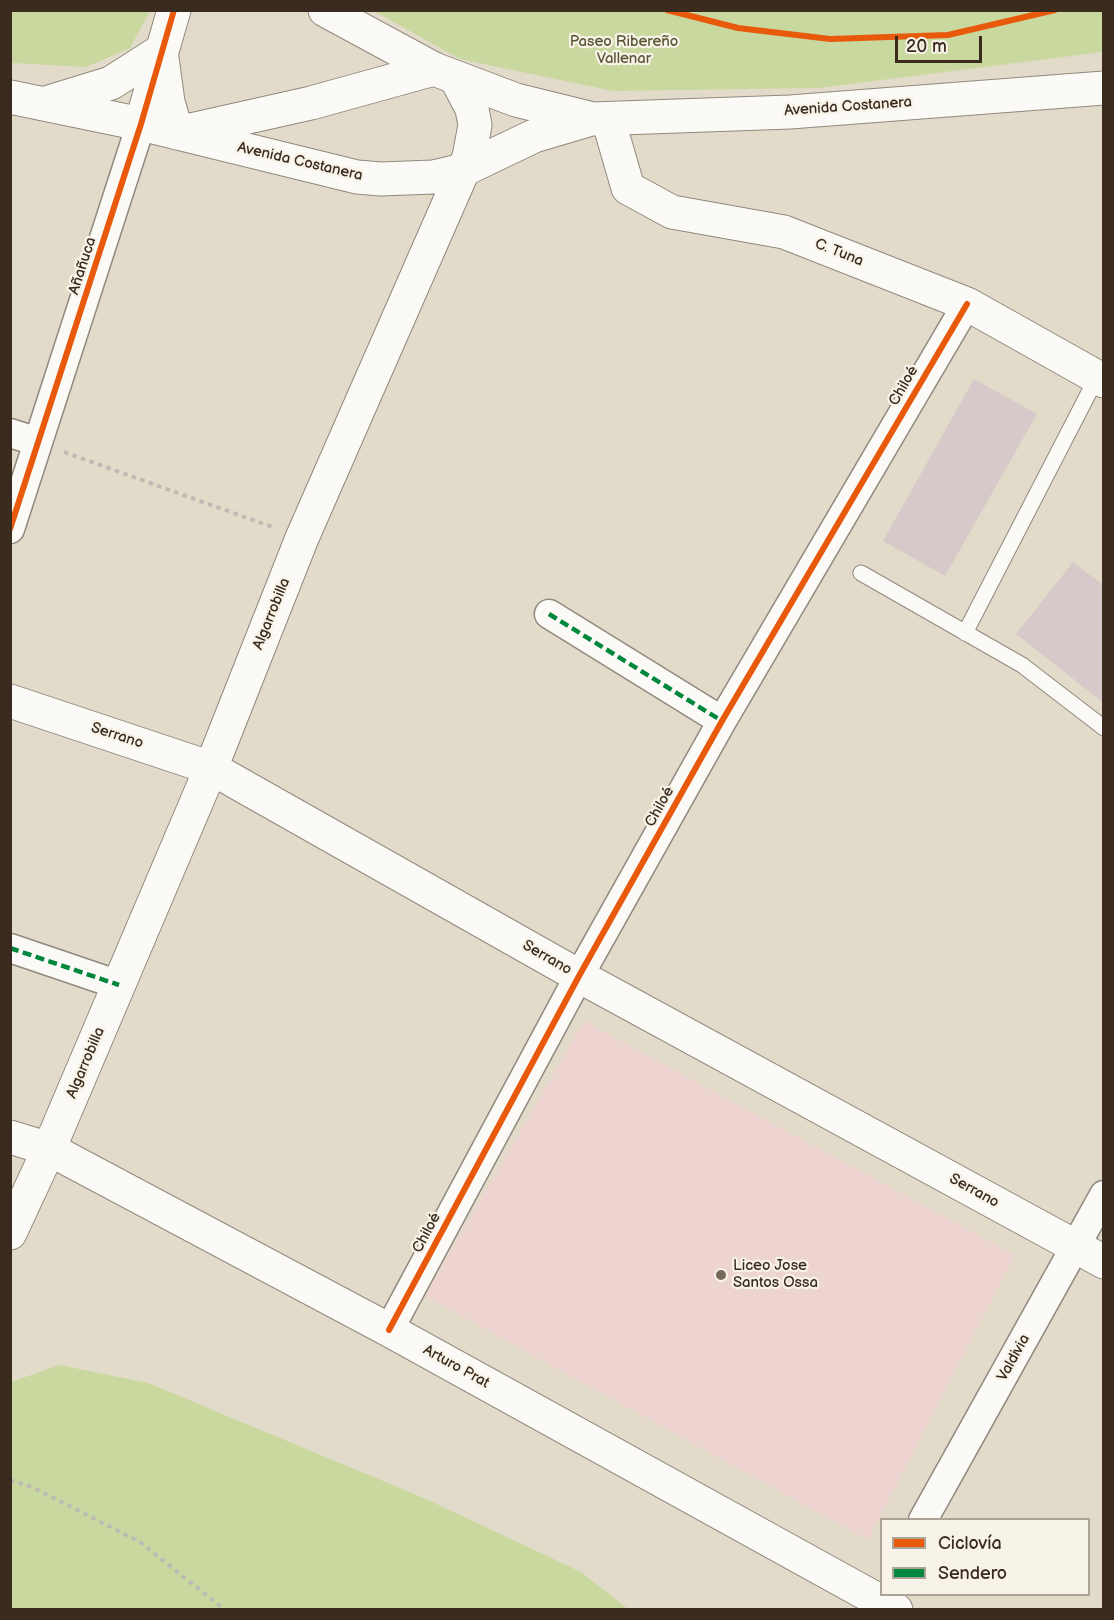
<!DOCTYPE html>
<meta charset="utf-8">
<style>
body{margin:0}
#map{position:relative;width:1114px;height:1620px;overflow:hidden;background:#e3dbc9;font-family:"Balsamiq Sans",sans-serif}
canvas{display:block}
.frame{position:absolute;inset:0;border:12px solid #3b2a1e;pointer-events:none}
.legend{position:absolute;left:880px;top:1518px;width:210px;height:78px;box-sizing:border-box;background:#f7f3e8;border:2px solid #aca397;margin:0;padding:8px 10px;list-style:none;font-size:18px;color:#3b2a1e}
.legend li{display:flex;align-items:center;gap:12px;height:30px}
.legend b{width:30px;border:2px solid #aca397}
.scale{position:absolute;left:895px;top:36px;width:87px;height:27px;box-sizing:border-box;border:3px solid #3b2a1e;border-top:0;padding-left:8px;font-size:18px;line-height:21px;white-space:nowrap;color:#3b2a1e;-webkit-text-stroke:4px #f7f3e8;paint-order:stroke}
</style>
<div id="map">
<canvas width="1114" height="1620"></canvas>
<div class="frame"></div>
<ul class="legend">
<li><b style="height:8px;background:#e8590c"></b>Ciclovía</li>
<li><b style="height:8px;background:#00873e"></b>Sendero</li>
</ul>
<div class="scale">20 m</div>
</div>
<script>
const context = document.querySelector('canvas').getContext('2d');
context.lineJoin = 'round';
function fill(path, color) { context.fillStyle = color; context.fill(path, 'evenodd'); }
const poly = rows => new Path2D(rows.map(r => 'M' + r).join(''));
function trace(path, color, width, dash) { context.strokeStyle = color; context.lineWidth = width; context.lineCap = dash ? 'butt' : 'round'; context.setLineDash(dash || []); context.stroke(path); }
function drawText(font, color, halo, rows, align = 'center') {
  context.font = font + ' "Balsamiq Sans",sans-serif'; context.lineWidth = 4.5; context.setLineDash([]); context.textBaseline = 'middle'; context.strokeStyle = halo; context.fillStyle = color; for (const [text, x, y, turn = 0] of rows) {
    context.save(); context.translate(x, y); context.rotate((+turn || 0) * Math.PI / 180); context.textAlign = isNaN(turn) ? turn : align; if (halo) context.strokeText(text, 0, 0); context.fillText(text, 0, 0); context.restore();
  }
}
fill(poly([
 [584,1021,1015,1255,868,1540,425,1296]
]), '#edd4d1');
fill(poly([
 [10,11,11,10,150,11,130,48,86,67,11,63],
 [374,11,1103,11,1103,52,818,88,613,91,460,59],
 [60,1365,148,1383,426,1499,581,1572,628,1609,11,1609,11,1382]
]), '#c9d89f');
fill(poly([
 [974,379,1037,414,945,576,883,541],
 [1073,562,1104,586,1104,703,1016,634]
]), '#d6c9ca');
const service = poly([
 [861,573,1022,665,1104,728],
 [965,633,1097,377]
]);
const minor = poly([
 [10,433,38,442],
 [10,529,141,124],
 [549,614,722,721],
 [10,948,119,985],
 [389,1330,579,976,722,721,967,304],
 [923,1520,1104,1195]
]);
const tertiary = poly([
 [325,10,434,69],
 [608,119,628,188,672,212,784,232,967,304,1104,381],
 [141,124,174,10],
 [10,701,211,768]
]);
const secondary = poly([
 [10,97,141,124,357,177,381,179,433,177,463,170,534,136,588,120],
 [49,102,111,83,161,51,168,102,177,133],
 [177,133,311,103,434,69,516,100,593,119,790,112,1104,88],
 [211,768,579,976,1104,1262],
 [10,1137,49,1149,389,1330,896,1610],
 [10,1233,49,1149,211,768,302,538,469,157,475,125,472,109,457,80]
]);
trace(service, '#90897e', 17);
trace(minor, '#90897e', 31);
trace(tertiary, '#90897e', 35);
trace(secondary, '#90897e', 35);
trace(poly([
 [64,452,275,528],
 [10,1480,34,1488,140,1542,225,1610]
]), '#bebbb6', 4, [4.5, 4.5]);
trace(service, '#fbfaf7', 15);
trace(minor, '#fbfaf7', 28);
trace(tertiary, '#fbfaf7', 33);
trace(secondary, '#fbfaf7', 33);
trace(poly([
 [549,614,722,721],
 [10,948,119,985]
]), '#00873e', 4.5, [9, 4.5]);
trace(poly([
 [667,10,738,28,830,39,948,35,1055,10],
 [10,529,141,124,174,10],
 [389,1330,579,976,722,721,967,304]
]), '#e8590c', 6);
for (const [x, y, r, color] of [
 [721,1275,6,"#76685a"]
]) { const dot = new Path2D(); dot.arc(x, y, r, 0, 2 * Math.PI); context.fillStyle = color; context.fill(dot); trace(dot, '#f7f3e8', 2); }
drawText('15px', '#595536', '#f7f3e8', [
 ["Paseo Ribereño",624,42],
 ["Vallenar",624,59]
]);
drawText('15px', '#3b2a1e', '#f7f3e8', [
 ["Avenida Costanera",848,107,-4],
 ["Avenida Costanera",300,162,13],
 ["C. Tuna",839,253,22],
 ["Añañuca",83,266,-72],
 ["Chiloé",904,386,-60],
 ["Algarrobilla",272,614,-68],
 ["Serrano",117,736,18],
 ["Chiloé",660,807,-61],
 ["Serrano",547,958,30],
 ["Algarrobilla",86,1063,-67],
 ["Serrano",974,1191,29],
 ["Chiloé",427,1233,-62],
 ["Valdivia",1014,1358,-61],
 ["Arturo Prat",456,1367,29]
]);
drawText('15px', '#3b2a1e', '#f7f3e8', [
 ["Liceo Jose",733,1266],
 ["Santos Ossa",733,1283]
], 'left');
</script>
